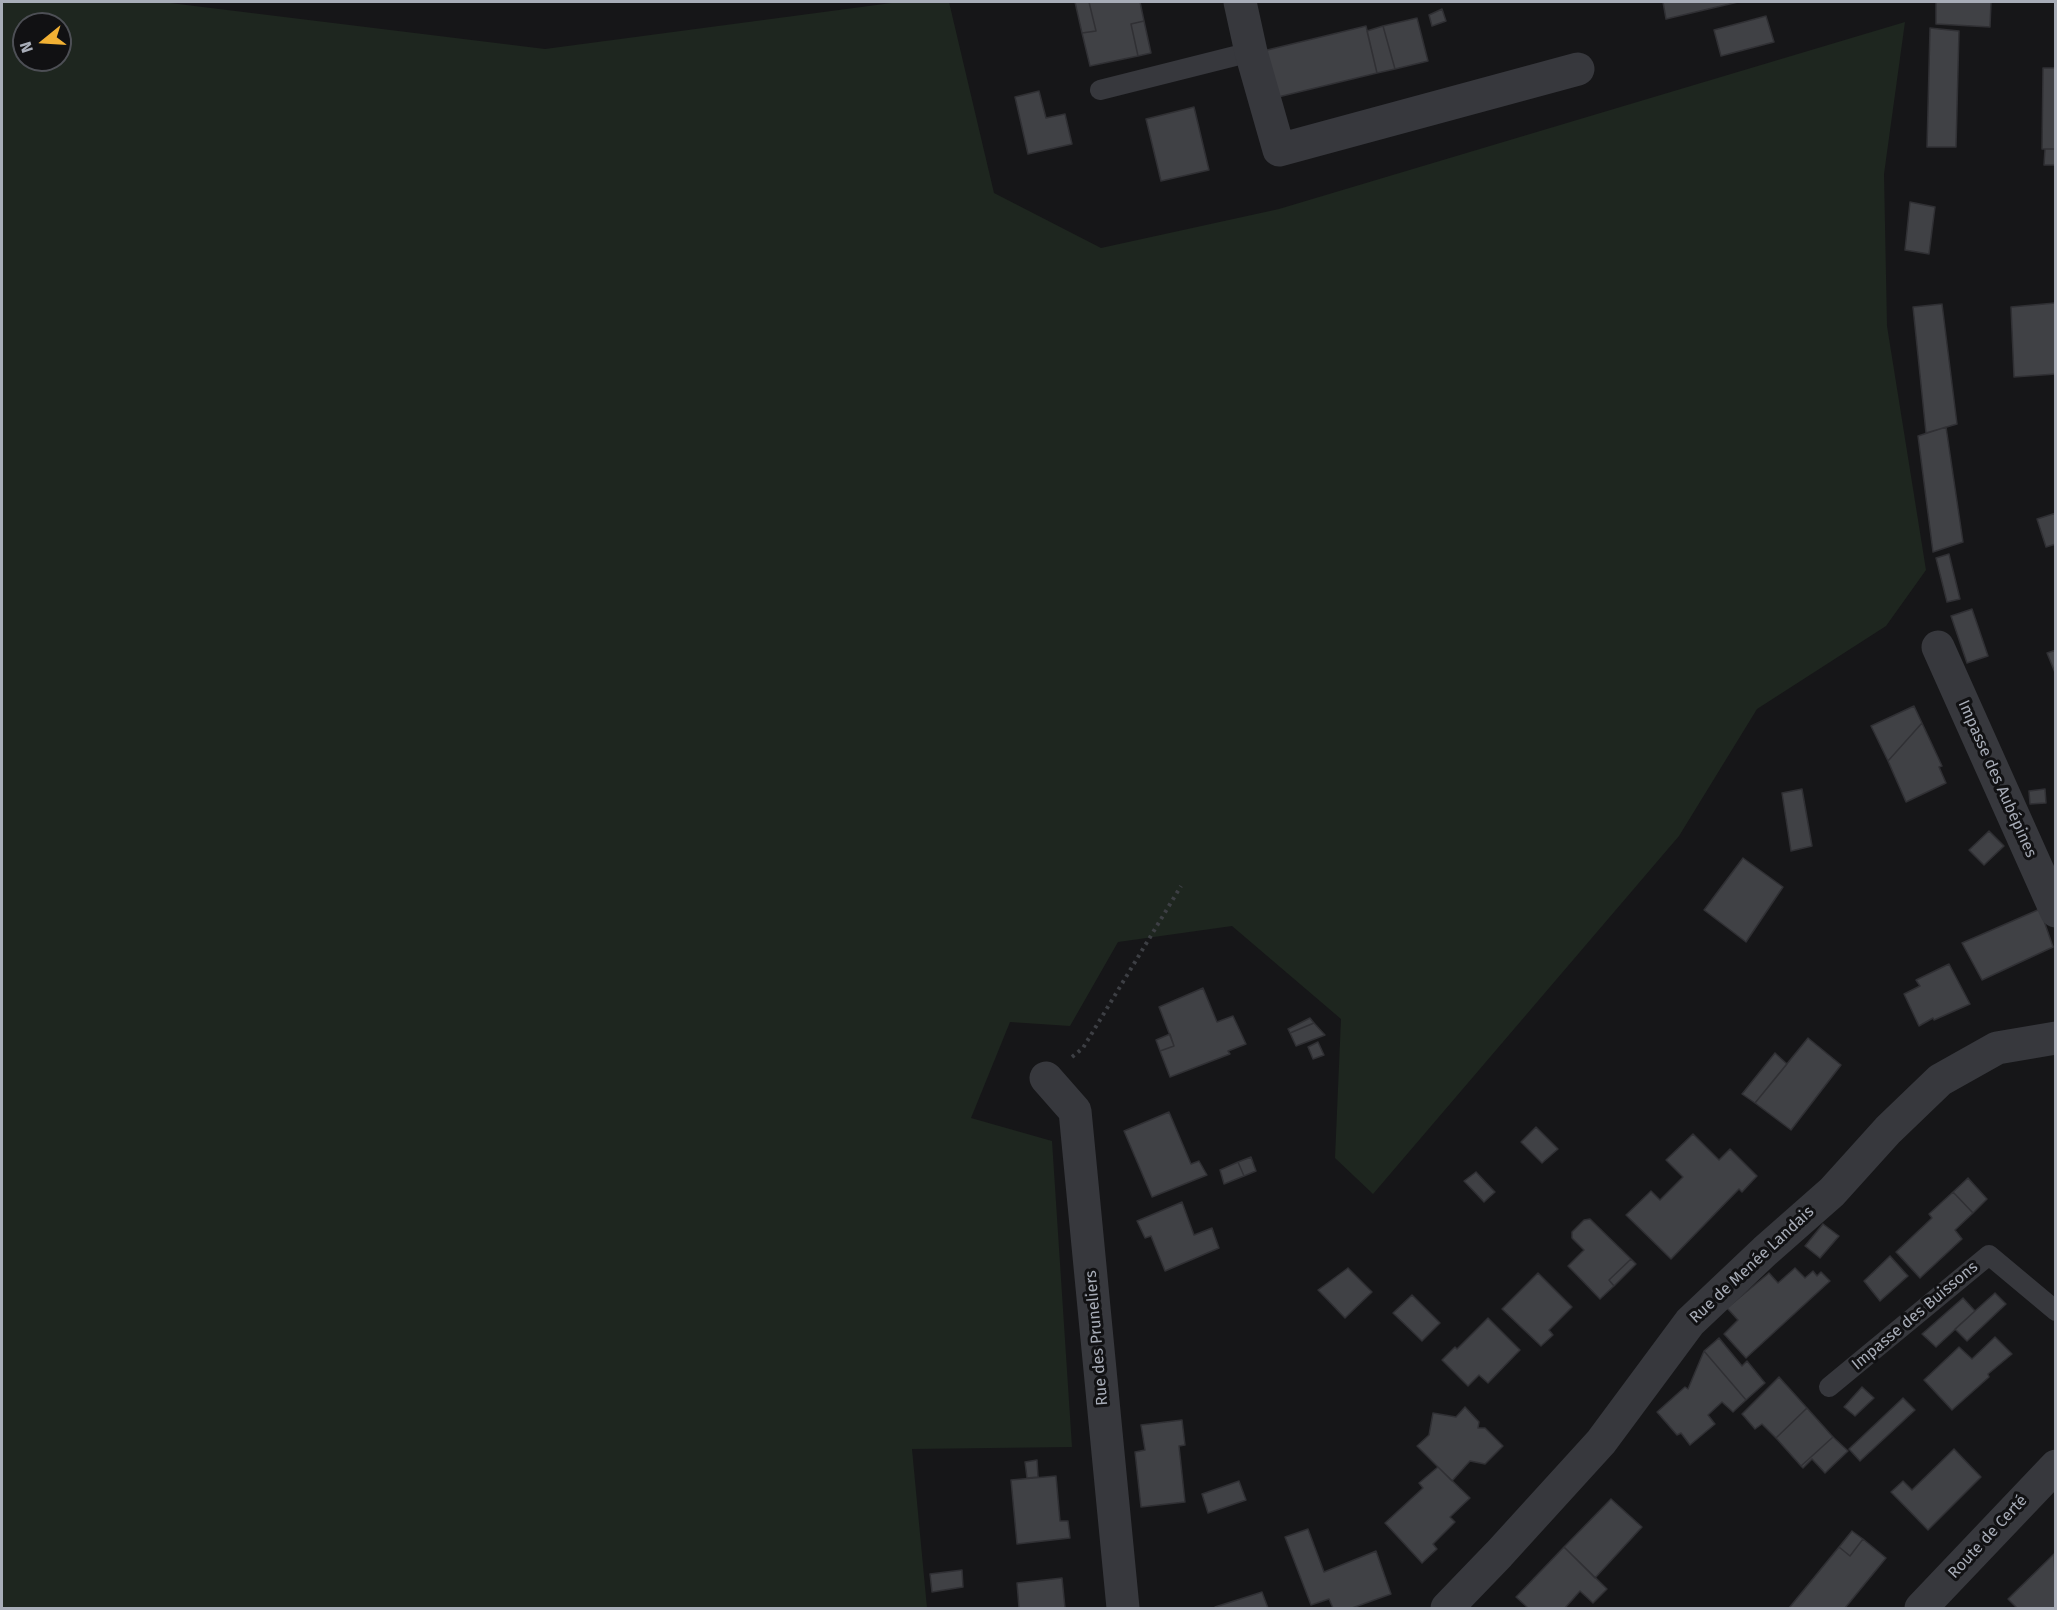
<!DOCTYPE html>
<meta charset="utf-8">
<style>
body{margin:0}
#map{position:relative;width:2057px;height:1610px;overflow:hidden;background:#161618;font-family:"Fira Sans",sans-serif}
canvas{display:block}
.frame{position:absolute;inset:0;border:3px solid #a8adb8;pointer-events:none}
.north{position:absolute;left:12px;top:12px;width:60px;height:60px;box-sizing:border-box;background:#111113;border:2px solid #4d4f55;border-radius:50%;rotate:252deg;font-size:16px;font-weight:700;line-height:24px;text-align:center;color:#a8adb8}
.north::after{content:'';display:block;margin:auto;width:21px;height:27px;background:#f2b134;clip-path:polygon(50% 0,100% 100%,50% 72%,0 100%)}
</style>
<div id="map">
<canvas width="2057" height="1610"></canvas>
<div class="frame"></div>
<div class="north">N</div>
</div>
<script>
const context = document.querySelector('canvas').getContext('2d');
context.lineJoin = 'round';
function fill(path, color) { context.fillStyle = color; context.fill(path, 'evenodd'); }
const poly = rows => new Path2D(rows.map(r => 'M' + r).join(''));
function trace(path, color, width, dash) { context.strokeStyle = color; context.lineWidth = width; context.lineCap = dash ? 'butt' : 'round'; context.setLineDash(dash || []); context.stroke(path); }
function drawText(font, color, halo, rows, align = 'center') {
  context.font = font + ' "Fira Sans",sans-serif'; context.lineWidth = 6; context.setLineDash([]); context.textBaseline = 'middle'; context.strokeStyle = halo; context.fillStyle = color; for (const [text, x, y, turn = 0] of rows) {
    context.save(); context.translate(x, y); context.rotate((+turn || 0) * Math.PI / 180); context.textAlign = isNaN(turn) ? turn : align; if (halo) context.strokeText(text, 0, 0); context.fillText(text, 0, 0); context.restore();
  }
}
fill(poly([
 [2,2,162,2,545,49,899,2,949,2,994,193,1101,248,1279,209,1905,22,1884,174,1887,326,1926,570,1886,626,1757,709,1679,836,1373,1194,1335,1158,1341,1019,1232,926,1118,942,1070,1026,1010,1022,971,1118,1052,1141,1072,1447,912,1449,927,1608,2,1608],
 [24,24,60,24,60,60,24,60]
]), '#1e261f');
const building = poly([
 [1075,2,1089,2,1096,31,1082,33,1075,2],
 [1089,2,1140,2,1144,21,1131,24,1138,56,1090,66,1082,33,1096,31,1089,2],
 [1663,2,1738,2,1666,19,1663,2],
 [1936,2,1991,2,1990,27,1936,24,1936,2],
 [1442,9,1446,21,1432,26,1429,15,1442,9],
 [1766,16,1774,42,1721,56,1714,30,1766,16],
 [1417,18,1428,61,1395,69,1383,26,1417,18],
 [1144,21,1151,53,1138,56,1131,24,1144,21],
 [1366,26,1377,73,1270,99,1259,52,1366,26],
 [1383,26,1395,69,1377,73,1367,31,1383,26],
 [1930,28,1959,31,1956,147,1927,147,1930,28],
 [2043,68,2056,68,2056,149,2042,149,2043,68],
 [1039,91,1046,118,1065,114,1072,144,1028,154,1015,97,1039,91],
 [1194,107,1209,170,1161,181,1146,119,1194,107],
 [2045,149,2056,149,2056,165,2044,165,2045,149],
 [1910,202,1935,207,1929,254,1905,250,1910,202],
 [2055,303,2056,374,2014,377,2011,307,2055,303],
 [1942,304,1957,424,1926,433,1913,307,1942,304],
 [1946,427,1963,542,1933,552,1918,436,1946,427],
 [2056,513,2056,544,2046,547,2037,519,2056,513],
 [1949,554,1960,599,1947,602,1936,558,1949,554],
 [1972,609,1988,656,1967,663,1951,616,1972,609],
 [2056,650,2056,675,2047,653,2056,650],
 [1914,706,1922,723,1888,761,1871,726,1914,706],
 [1922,723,1942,766,1939,767,1946,783,1906,802,1888,761,1922,723],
 [1802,789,1812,846,1791,851,1782,793,1802,789],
 [2045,789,2046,803,2030,804,2029,791,2045,789],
 [1989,831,2004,846,1984,865,1969,850,1989,831],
 [1743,858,1783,887,1746,942,1704,910,1743,858],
 [2040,909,2053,947,1982,980,1962,943,2040,909],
 [1949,964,1970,1004,1934,1020,1933,1018,1919,1026,1904,994,1920,986,1916,980,1949,964],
 [1203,988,1217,1022,1233,1016,1246,1044,1228,1051,1230,1054,1170,1077,1160,1051,1174,1046,1159,1007,1203,988],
 [1310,1018,1314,1023,1290,1033,1288,1029,1310,1018],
 [1314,1023,1325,1035,1296,1046,1290,1033,1314,1023],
 [1170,1034,1174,1046,1160,1051,1156,1040,1170,1034],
 [1808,1038,1841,1065,1791,1130,1755,1103,1808,1038],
 [1318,1042,1324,1055,1313,1059,1308,1047,1318,1042],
 [1775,1053,1787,1064,1755,1103,1742,1094,1775,1053],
 [1169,1112,1191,1164,1199,1161,1207,1175,1152,1197,1124,1131,1169,1112],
 [1536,1127,1558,1149,1542,1163,1521,1142,1536,1127],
 [1693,1134,1719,1160,1730,1149,1757,1176,1742,1192,1739,1189,1671,1259,1626,1215,1651,1191,1660,1200,1683,1177,1666,1160,1693,1134],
 [1251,1157,1256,1171,1244,1176,1238,1162,1251,1157],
 [1238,1162,1244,1176,1224,1184,1220,1170,1238,1162],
 [1476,1172,1495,1192,1484,1202,1464,1181,1476,1172],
 [1968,1178,1987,1199,1973,1213,1953,1192,1968,1178],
 [1953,1192,1973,1213,1955,1230,1962,1239,1920,1278,1896,1252,1932,1218,1929,1214,1953,1192],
 [1182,1202,1194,1235,1212,1228,1219,1248,1165,1271,1151,1236,1145,1238,1137,1221,1182,1202],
 [1590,1219,1631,1259,1609,1280,1614,1286,1600,1299,1568,1266,1584,1250,1572,1238,1572,1232,1584,1220,1590,1219],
 [1823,1224,1839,1236,1820,1258,1805,1246,1823,1224],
 [1890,1256,1908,1276,1880,1301,1864,1281,1890,1256],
 [1631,1259,1636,1264,1614,1286,1609,1280,1631,1259],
 [1348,1268,1372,1292,1345,1318,1318,1290,1348,1268],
 [1795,1268,1805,1278,1813,1271,1817,1276,1821,1272,1830,1281,1746,1358,1724,1334,1738,1320,1727,1308,1769,1273,1778,1283,1795,1268],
 [1538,1273,1572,1307,1549,1330,1553,1335,1541,1346,1502,1309,1538,1273],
 [1995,1293,2006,1304,1967,1341,1955,1329,1995,1293],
 [1412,1295,1440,1323,1422,1341,1393,1313,1412,1295],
 [1963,1298,1975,1311,1936,1347,1922,1334,1963,1298],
 [1488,1318,1520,1350,1488,1383,1479,1375,1468,1386,1442,1360,1455,1347,1457,1349,1488,1318],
 [1995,1337,2012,1354,1988,1374,1989,1377,1952,1410,1924,1380,1959,1347,1972,1359,1995,1337],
 [1719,1338,1742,1366,1747,1361,1765,1383,1746,1400,1704,1351,1719,1338],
 [1704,1351,1746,1400,1733,1412,1722,1402,1708,1415,1715,1424,1690,1445,1681,1433,1677,1435,1657,1412,1685,1387,1688,1389,1704,1351],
 [1779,1377,1807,1408,1776,1438,1762,1424,1755,1429,1742,1414,1779,1377],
 [1862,1387,1874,1398,1855,1416,1844,1407,1862,1387],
 [1903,1398,1915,1410,1860,1461,1849,1449,1903,1398],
 [1465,1407,1479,1422,1478,1428,1485,1428,1503,1446,1485,1464,1470,1461,1452,1481,1417,1446,1429,1435,1433,1413,1456,1417,1465,1407],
 [1807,1408,1833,1437,1801,1466,1776,1438,1807,1408],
 [1182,1420,1185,1445,1179,1446,1185,1502,1141,1507,1135,1452,1145,1450,1141,1425,1182,1420],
 [1833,1437,1848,1451,1825,1473,1812,1459,1803,1468,1801,1466,1833,1437],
 [1954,1449,1981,1477,1928,1530,1891,1492,1903,1481,1912,1490,1954,1449],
 [1037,1460,1038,1477,1027,1478,1025,1462,1037,1460],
 [1438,1467,1470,1498,1450,1517,1455,1522,1433,1544,1437,1549,1422,1563,1385,1523,1423,1488,1419,1483,1438,1467],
 [1056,1476,1060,1521,1068,1521,1070,1538,1017,1544,1011,1480,1056,1476],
 [1239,1481,1246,1500,1208,1513,1202,1494,1239,1481],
 [1611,1499,1642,1527,1595,1578,1564,1547,1611,1499],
 [1308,1529,1324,1572,1376,1551,1391,1594,1352,1608,1333,1608,1329,1599,1311,1605,1285,1537,1308,1529],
 [1852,1531,1863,1539,1850,1556,1839,1547,1852,1531],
 [1863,1539,1886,1558,1845,1608,1789,1608,1839,1547,1850,1556,1863,1539],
 [1564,1547,1607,1589,1593,1603,1580,1591,1565,1608,1528,1608,1516,1597,1564,1547],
 [2054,1554,2056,1608,2017,1608,2008,1599,2054,1554],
 [962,1570,963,1587,932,1592,930,1574,962,1570],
 [1062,1578,1065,1608,1019,1608,1017,1583,1062,1578],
 [1262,1592,1268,1608,1216,1608,1215,1607,1262,1592]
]);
fill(building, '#404145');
trace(building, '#303034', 1.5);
trace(poly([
 [1072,1057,1083,1048,1181,886]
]), '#3d3f44', 4, [3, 4.5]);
trace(poly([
 [1100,90,1251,52],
 [1829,1387,1989,1255,2056,1311]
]), '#37383d', 20);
trace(poly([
 [1240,2,1251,52,1279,150,1578,69],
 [1938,647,2056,911],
 [1046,1078,1075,1111,1123,1608],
 [1447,1608,1499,1554,1601,1442,1690,1322,1765,1251,1832,1192,1888,1130,1940,1080,1997,1048,2056,1038],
 [1921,1608,2056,1466]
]), '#37383d', 33);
drawText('16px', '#a8adb8', '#111113', [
 ["Impasse des Aubépines",1997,779,66],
 ["Rue de Menée Landais",1752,1265,-43],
 ["Impasse des Buissons",1915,1316,-40],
 ["Rue des Pruneliers",1097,1338,-95],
 ["Route de Certé",1988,1537,-47]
]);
</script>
